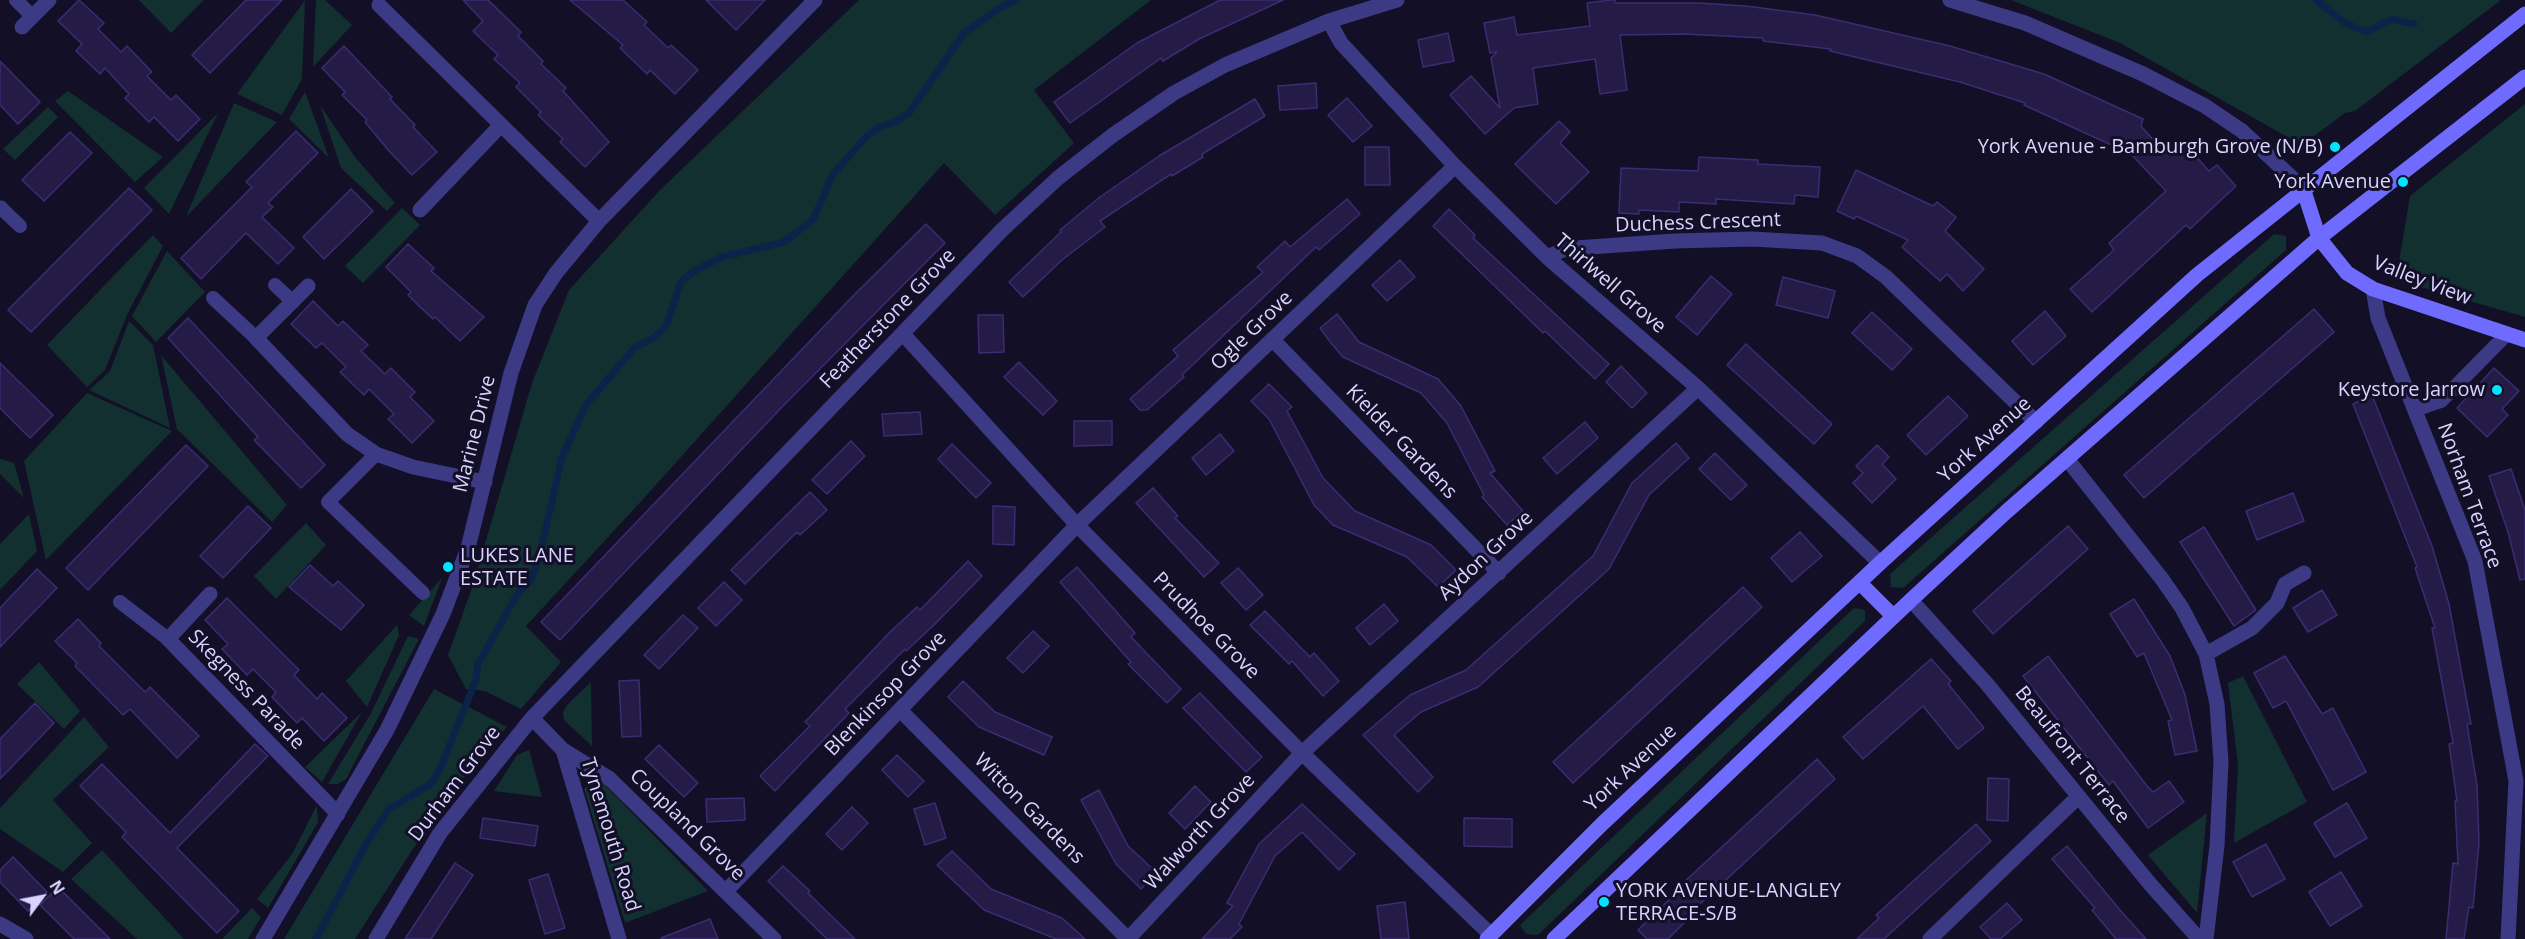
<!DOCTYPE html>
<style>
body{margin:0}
#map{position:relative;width:2525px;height:939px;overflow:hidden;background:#130f26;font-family:"Open Sans",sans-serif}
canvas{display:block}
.north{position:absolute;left:12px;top:867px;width:60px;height:60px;-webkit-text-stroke:4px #130f26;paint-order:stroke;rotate:58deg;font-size:16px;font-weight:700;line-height:24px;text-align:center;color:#d9d4ff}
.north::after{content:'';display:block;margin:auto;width:21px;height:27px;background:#d9d4ff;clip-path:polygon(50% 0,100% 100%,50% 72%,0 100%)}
</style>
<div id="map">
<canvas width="2525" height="939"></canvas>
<div class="north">N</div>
</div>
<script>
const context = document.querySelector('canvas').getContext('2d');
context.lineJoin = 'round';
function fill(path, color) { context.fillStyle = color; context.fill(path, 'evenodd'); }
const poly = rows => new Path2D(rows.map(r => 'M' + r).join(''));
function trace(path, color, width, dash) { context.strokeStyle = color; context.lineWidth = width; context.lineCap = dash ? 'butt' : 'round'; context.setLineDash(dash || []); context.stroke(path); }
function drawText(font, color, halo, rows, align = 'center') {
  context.font = font + ' "Open Sans",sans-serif'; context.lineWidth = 6; context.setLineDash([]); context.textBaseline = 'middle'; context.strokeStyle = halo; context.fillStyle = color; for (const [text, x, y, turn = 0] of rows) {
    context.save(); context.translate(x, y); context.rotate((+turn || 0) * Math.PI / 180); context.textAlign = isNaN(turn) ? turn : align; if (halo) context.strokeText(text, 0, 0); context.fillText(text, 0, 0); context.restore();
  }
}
fill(poly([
 [139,0,204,0,171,33],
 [305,0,302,79,282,115,237,94],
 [316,0,325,0,352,25,313,67],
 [859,0,1151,0,1034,90,1074,143,995,215,944,163,646,496,526,626,561,662,521,709,485,691,466,689,448,655,473,585,532,383,569,290,660,190],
 [2011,0,2501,0,2355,111,2345,113,2302,145,2120,43],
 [68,91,163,157,135,182,55,101],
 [305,92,329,158,289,119],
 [234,103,277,122,186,217],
 [2525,104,2525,317,2396,280,2410,196],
 [320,105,355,157,395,203,387,211,341,168],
 [48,107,58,117,15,160,3,149],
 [218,113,169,214,144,188],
 [402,208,420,225,363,283,345,266],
 [2274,234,2286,236,2286,250,1903,588,1891,587,1890,574],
 [153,235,163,246,127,315,105,370,87,387,47,345],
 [167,251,205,292,156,342,132,316],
 [129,321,153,345,170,428,89,390,110,371],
 [161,355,287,505,272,522,177,429],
 [87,393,172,431,46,560,24,461],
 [0,459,14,463,24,498,0,474],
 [29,514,37,551,0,590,0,544],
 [306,523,326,545,276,599,254,576],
 [442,578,424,626,409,615],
 [1854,608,1865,610,1865,621,1538,935,1526,934,1520,925],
 [397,625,399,635,367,707,346,681],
 [408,636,419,639,346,779,338,784,328,784,370,715],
 [39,662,80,711,64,729,17,684],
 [2243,676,2307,802,2234,843,2238,765,2228,683],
 [591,682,592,746,564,720,563,712,568,704],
 [434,689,507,727,445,799,355,939,284,939],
 [362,712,322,782,305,767],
 [84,717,109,747,53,800,92,843,63,872,0,829,0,808],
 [529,750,542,797,494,791,517,755],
 [594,779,603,783,708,891,625,923,584,789],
 [317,805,318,822,268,908,257,899,292,854],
 [2207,813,2197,913,2148,855],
 [102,850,184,939,137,939,71,879],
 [252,908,261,917,248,939,222,939]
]), '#12302f');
trace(poly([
 [2316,0,2345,23,2366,32,2392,19,2414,24],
 [316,939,366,844,389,809,431,784,440,769,476,680,478,664,518,593,531,580,539,558,562,457,586,405,635,347,652,339,666,326,681,282,694,271,722,257,784,242,813,220,833,174,866,137,879,127,895,122,909,113,964,33,1003,6,1016,0]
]), '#0c2248', 7);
const building = poly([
 [79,0,104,23,98,29,121,52,127,46,152,72,147,76,171,100,176,95,200,119,178,141,154,117,149,122,125,98,129,94,105,68,100,74,76,51,82,44,58,21,79,0],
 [246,0,282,0,210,73,192,55,246,0],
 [463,0,488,0,521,32,518,36,543,61,541,64,566,88,563,91,609,142,585,167,560,142,563,139,538,115,541,112,516,87,520,83,494,59,498,55,473,31,483,21,463,0],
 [570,0,623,0,647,22,644,25,668,48,671,45,698,70,675,94,650,70,647,74,620,48,623,45,570,0],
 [706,0,765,0,736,30,706,0],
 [1220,0,1283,0,1199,39,1163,61,1161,58,1070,123,1054,102,1137,43,1220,0],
 [1610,0,1615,0,1615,3,1699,3,1746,6,1815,15,1950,46,2044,74,2143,119,2141,126,2166,154,2181,140,2209,171,2217,165,2236,186,2190,229,2186,225,2092,312,2070,289,2114,250,2109,243,2166,191,2131,154,2024,105,2025,103,1960,82,1830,51,1831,49,1763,41,1763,38,1684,34,1620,35,1627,90,1600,94,1595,59,1533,68,1538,104,1514,108,1485,134,1450,95,1471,76,1500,108,1491,58,1497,52,1490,53,1484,23,1514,17,1517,35,1590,26,1587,3,1610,0],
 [1448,33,1454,61,1423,67,1418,40,1448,33],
 [344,46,392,97,390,99,415,125,413,127,437,152,412,175,389,151,365,122,367,120,342,95,345,92,322,68,344,46],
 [0,61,40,102,18,124,0,105,0,61],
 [1316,83,1317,108,1280,110,1278,86,1316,83],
 [1347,98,1372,126,1353,142,1328,115,1347,98],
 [1255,99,1265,116,1202,154,1203,157,1172,176,1171,174,1100,221,1105,227,1062,260,1023,297,1009,282,1061,232,1060,230,1100,197,1159,156,1255,99],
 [1559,121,1570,132,1560,143,1589,172,1556,204,1515,164,1559,121],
 [296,131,318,153,268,203,273,207,262,217,294,248,278,264,246,233,201,279,181,258,252,187,246,182,296,131],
 [70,132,92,153,44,201,22,180,70,132],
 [1365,147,1389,147,1390,185,1365,185,1365,147],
 [1699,157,1758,160,1758,164,1820,167,1818,197,1795,195,1794,204,1716,199,1716,204,1679,202,1679,212,1639,210,1639,214,1619,213,1621,168,1698,171,1699,157],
 [1856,170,1933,206,1937,202,1956,217,1945,231,1984,269,1963,291,1947,274,1940,281,1902,247,1908,240,1856,216,1854,219,1837,211,1856,170],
 [129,188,152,210,31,332,8,310,129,188],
 [351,189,373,211,324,259,303,237,351,189],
 [1347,199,1360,214,1319,250,1316,247,1182,375,1184,377,1147,410,1140,410,1130,399,1178,356,1173,350,1263,272,1257,267,1285,241,1290,247,1347,199],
 [1449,209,1475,235,1473,238,1609,364,1595,379,1545,331,1543,333,1433,226,1449,209],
 [926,224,945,243,783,406,560,640,541,622,854,295,926,224],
 [408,244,434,268,431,271,484,317,460,341,435,317,433,319,419,306,408,295,411,292,386,267,408,244],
 [1400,260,1415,277,1387,301,1372,285,1400,260],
 [1711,276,1732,294,1697,335,1676,317,1711,276],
 [1783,277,1835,291,1828,318,1776,305,1783,277],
 [313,301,338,326,343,321,368,345,361,351,385,374,391,368,415,392,410,397,434,421,412,443,388,419,394,414,369,389,364,395,340,372,346,367,322,343,316,348,291,324,313,301],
 [2314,309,2334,332,2144,498,2124,475,2314,309],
 [2045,311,2066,336,2033,365,2012,341,2045,311],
 [1872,312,1912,349,1892,370,1852,333,1872,312],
 [1337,314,1359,342,1438,379,1461,406,1495,471,1490,473,1523,511,1507,525,1482,497,1484,495,1447,423,1421,393,1343,357,1331,343,1320,328,1337,314],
 [978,315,1003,315,1004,352,979,353,978,315],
 [188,318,325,465,301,488,254,440,258,437,168,338,188,318],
 [1746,344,1832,424,1814,444,1727,365,1746,344],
 [1019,362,1057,401,1043,415,1004,377,1019,362],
 [0,363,53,415,30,438,0,408,0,363],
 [1621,366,1647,393,1632,408,1606,382,1621,366],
 [2494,368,2519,391,2502,409,2508,415,2487,437,2457,408,2494,368],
 [1269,384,1292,407,1287,411,1323,478,1355,511,1431,545,1456,570,1438,587,1407,557,1333,525,1314,505,1269,419,1251,401,1269,384],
 [2372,395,2432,546,2449,604,2471,724,2467,724,2477,785,2479,843,2473,908,2469,907,2464,939,2446,939,2453,863,2458,864,2455,801,2457,801,2449,744,2453,743,2432,628,2435,628,2415,568,2417,567,2353,404,2372,395],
 [1948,396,1968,416,1926,455,1907,435,1948,396],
 [920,412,922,434,884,436,882,414,920,412],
 [1074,421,1112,421,1112,445,1074,446,1074,421],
 [1585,422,1598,438,1557,474,1543,458,1585,422],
 [1220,434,1234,451,1206,475,1192,458,1220,434],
 [851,441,865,456,827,494,812,480,851,441],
 [1676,443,1689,458,1649,495,1609,569,1478,687,1421,712,1394,735,1433,777,1418,792,1363,735,1410,695,1466,670,1593,556,1632,483,1676,443],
 [952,444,991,483,976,498,938,459,952,444],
 [186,445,208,466,88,590,66,568,186,445],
 [1877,445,1889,457,1882,464,1896,479,1872,503,1853,483,1863,473,1856,466,1877,445],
 [1715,453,1747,485,1731,500,1699,469,1715,453],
 [2511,469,2525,510,2525,579,2520,580,2508,532,2489,476,2511,469],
 [1153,488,1178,516,1175,518,1219,563,1204,577,1136,503,1153,488],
 [810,492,827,510,800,535,797,532,745,584,731,570,810,492],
 [2293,493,2304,521,2257,540,2246,511,2293,493],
 [248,506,271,528,223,578,200,556,248,506],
 [993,506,1015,507,1014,545,993,544,993,506],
 [2068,526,2088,549,1993,634,1973,611,2068,526],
 [2204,527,2256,610,2234,626,2180,542,2204,527],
 [1800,532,1822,556,1792,582,1771,558,1800,532],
 [968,561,982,576,934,625,906,651,905,649,845,709,849,713,775,791,760,776,810,726,805,722,890,632,917,607,920,610,968,561],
 [310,565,333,586,338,581,364,605,341,630,289,587,310,565],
 [1077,567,1135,633,1131,637,1181,689,1167,703,1128,664,1131,662,1060,582,1077,567],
 [1238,568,1263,595,1246,610,1221,583,1238,568],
 [37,569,57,588,0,647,0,608,37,569],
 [724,582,742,600,716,626,698,608,724,582],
 [1743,587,1762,607,1573,783,1553,762,1743,587],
 [2322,590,2337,615,2308,632,2293,608,2322,590],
 [227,598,299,670,294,675,317,699,322,693,347,718,324,741,302,718,297,723,272,697,276,692,253,669,247,675,222,649,228,644,205,620,227,598],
 [2134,599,2170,656,2185,695,2197,751,2175,755,2168,721,2172,720,2144,653,2137,657,2110,614,2134,599],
 [1384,604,1398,621,1370,645,1356,628,1384,604],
 [1265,611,1310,657,1314,653,1339,681,1323,696,1292,661,1289,664,1250,625,1265,611],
 [683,615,698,628,659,669,644,655,683,615],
 [78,619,101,643,99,646,145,692,150,687,199,736,177,758,130,709,123,715,75,666,77,663,55,641,78,619],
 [1033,631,1049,646,1023,673,1007,658,1033,631],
 [2048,656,2147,786,2153,792,2169,781,2184,802,2148,828,2113,781,2109,785,2023,676,2048,656],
 [2285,656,2322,714,2333,708,2366,772,2333,790,2286,701,2273,708,2254,673,2285,656],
 [1931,659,1951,681,1948,684,1984,728,1958,749,1923,706,1863,759,1843,737,1931,659],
 [639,680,641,736,622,737,619,681,639,680],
 [963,681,995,712,1052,737,1044,755,979,727,948,697,963,681],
 [1200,693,1262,757,1246,772,1183,708,1200,693],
 [35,703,54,723,0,779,0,739,35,703],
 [255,744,268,756,177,848,239,911,217,933,122,837,126,832,80,786,102,764,170,833,255,744],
 [659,745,698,783,684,797,645,759,659,745],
 [897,755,924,781,908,797,882,770,897,755],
 [1817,759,1835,779,1688,915,1690,917,1668,939,1647,939,1638,930,1684,885,1683,883,1817,759],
 [1988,778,2009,779,2008,821,1987,820,1988,778],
 [1195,786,1211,802,1185,829,1169,813,1195,786],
 [1099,790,1128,846,1157,873,1141,889,1116,864,1081,800,1099,790],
 [744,798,745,820,707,822,706,799,744,798],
 [935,803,946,838,925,845,914,809,935,803],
 [2347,803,2367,838,2335,857,2314,823,2347,803],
 [1302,804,1355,854,1339,870,1302,832,1275,856,1239,924,1242,927,1230,939,1202,939,1233,906,1227,903,1259,844,1302,804],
 [852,807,868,823,842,850,826,834,852,807],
 [483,818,538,826,535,846,480,838,483,818],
 [1464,818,1512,819,1512,847,1464,846,1464,818],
 [1976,824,1991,841,1884,939,1857,939,1879,918,1876,915,1976,824],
 [2266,844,2285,879,2252,897,2233,862,2266,844],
 [2067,846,2120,910,2146,939,2116,939,2092,910,2095,908,2052,859,2067,846],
 [952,851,991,889,1062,918,1085,939,1056,939,984,910,937,865,952,851],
 [13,857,47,892,28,911,0,882,0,870,13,857],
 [455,863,473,875,431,939,405,939,455,863],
 [783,866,810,891,808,893,855,939,827,939,768,881,783,866],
 [2341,872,2362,906,2330,926,2309,892,2341,872],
 [548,874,565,928,545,934,529,880,548,874],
 [58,887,110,939,74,939,40,905,58,887],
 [1405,902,1409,939,1381,939,1377,906,1405,902],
 [2007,903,2022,920,2000,939,1991,939,1980,927,2007,903],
 [710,919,718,939,661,939,661,938,710,919]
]);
fill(building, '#241b47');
trace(building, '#3b2d73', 1.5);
trace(poly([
 [16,0,32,16],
 [1,208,20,226],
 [275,285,293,302],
 [213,298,256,338],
 [2415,410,2441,401,2507,334],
 [376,454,328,502,423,593],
 [120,602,168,639]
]), '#3d3a85', 14);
trace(poly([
 [1950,0,2025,23,2143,74,2205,106,2242,131,2303,188],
 [379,5,599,221],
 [1329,21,1341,43,1455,166,1547,257,1698,388,1880,563],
 [22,27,49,0],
 [0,209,1,208],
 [420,210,501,125],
 [1547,257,1563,250,1576,248,1675,241,1752,239,1822,243,1857,256,1886,277,2036,422],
 [308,286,256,338,347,434,376,454,413,467,485,482],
 [2373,289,2378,318,2475,561,2516,781,2508,939],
 [903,334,1077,525,1302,753,1491,935],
 [1273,340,1499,573],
 [2067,459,2162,579,2182,608,2206,654,2217,704,2221,762,2217,846,2206,939],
 [210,594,168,639,338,814],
 [1911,600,1987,684,2150,884,2199,939],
 [2206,654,2252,628,2277,603,2285,584,2304,573],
 [900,710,1128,939],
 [532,718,563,750,619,939],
 [563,750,610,779,774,939],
 [726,891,1077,525,1455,166],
 [0,924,26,939],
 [263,939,387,730,443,614,468,548,511,373,535,305,556,273,599,221,815,0],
 [376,939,440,833,532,718,1002,230,1058,178,1113,135,1174,93,1225,65,1329,21,1397,0],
 [1128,939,1302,753,1698,388],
 [1930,939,2078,797]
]), '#3d3a85', 15);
trace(poly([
 [2303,188,2319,238,2347,273,2373,289,2525,340],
 [1860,583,1893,616],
 [1487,939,1602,824,1880,563,2197,275,2525,14],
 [1554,939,1911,600,2006,512,2319,238,2525,77]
]), '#6f6bff', 15);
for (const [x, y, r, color] of [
 [2335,147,6,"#00e5ff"],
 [2403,182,6,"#00e5ff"],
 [2497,390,6,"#00e5ff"],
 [448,567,6,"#00e5ff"],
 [1604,902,6,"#00e5ff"]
]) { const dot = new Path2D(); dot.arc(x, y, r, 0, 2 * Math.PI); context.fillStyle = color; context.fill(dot); trace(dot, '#130f26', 2); }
drawText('20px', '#d9d4ff', '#130f26', [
 ["York Avenue - Bamburgh Grove (N/B)",2323,147],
 ["York Avenue",2391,182],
 ["Keystore Jarrow",2485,390],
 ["LUKES LANE",460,556,"left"],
 ["ESTATE",460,579,"left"],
 ["YORK AVENUE-LANGLEY",1616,891,"left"],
 ["TERRACE-S/B",1616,914,"left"]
], 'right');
drawText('20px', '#d9d4ff', '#130f26', [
 ["Duchess Crescent",1698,223,-2],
 ["Valley View",2422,281,21],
 ["Thirlwell Grove",1610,284,41],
 ["Featherstone Grove",888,319,-46],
 ["Ogle Grove",1252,331,-44],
 ["Marine Drive",475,434,-76],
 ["York Avenue",1985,440,-42],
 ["Kielder Gardens",1401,442,46],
 ["Norham Terrace",2469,496,70],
 ["Aydon Grove",1486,556,-43],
 ["Prudhoe Grove",1206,626,45],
 ["Skegness Parade",246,690,46],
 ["Blenkinsop Grove",886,694,-46],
 ["Beaufront Terrace",2072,755,51],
 ["York Avenue",1631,768,-43],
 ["Durham Grove",455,784,-53],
 ["Witton Gardens",1029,809,45],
 ["Coupland Grove",687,825,44],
 ["Walworth Grove",1200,832,-47],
 ["Tynemouth Road",610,835,73]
]);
</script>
